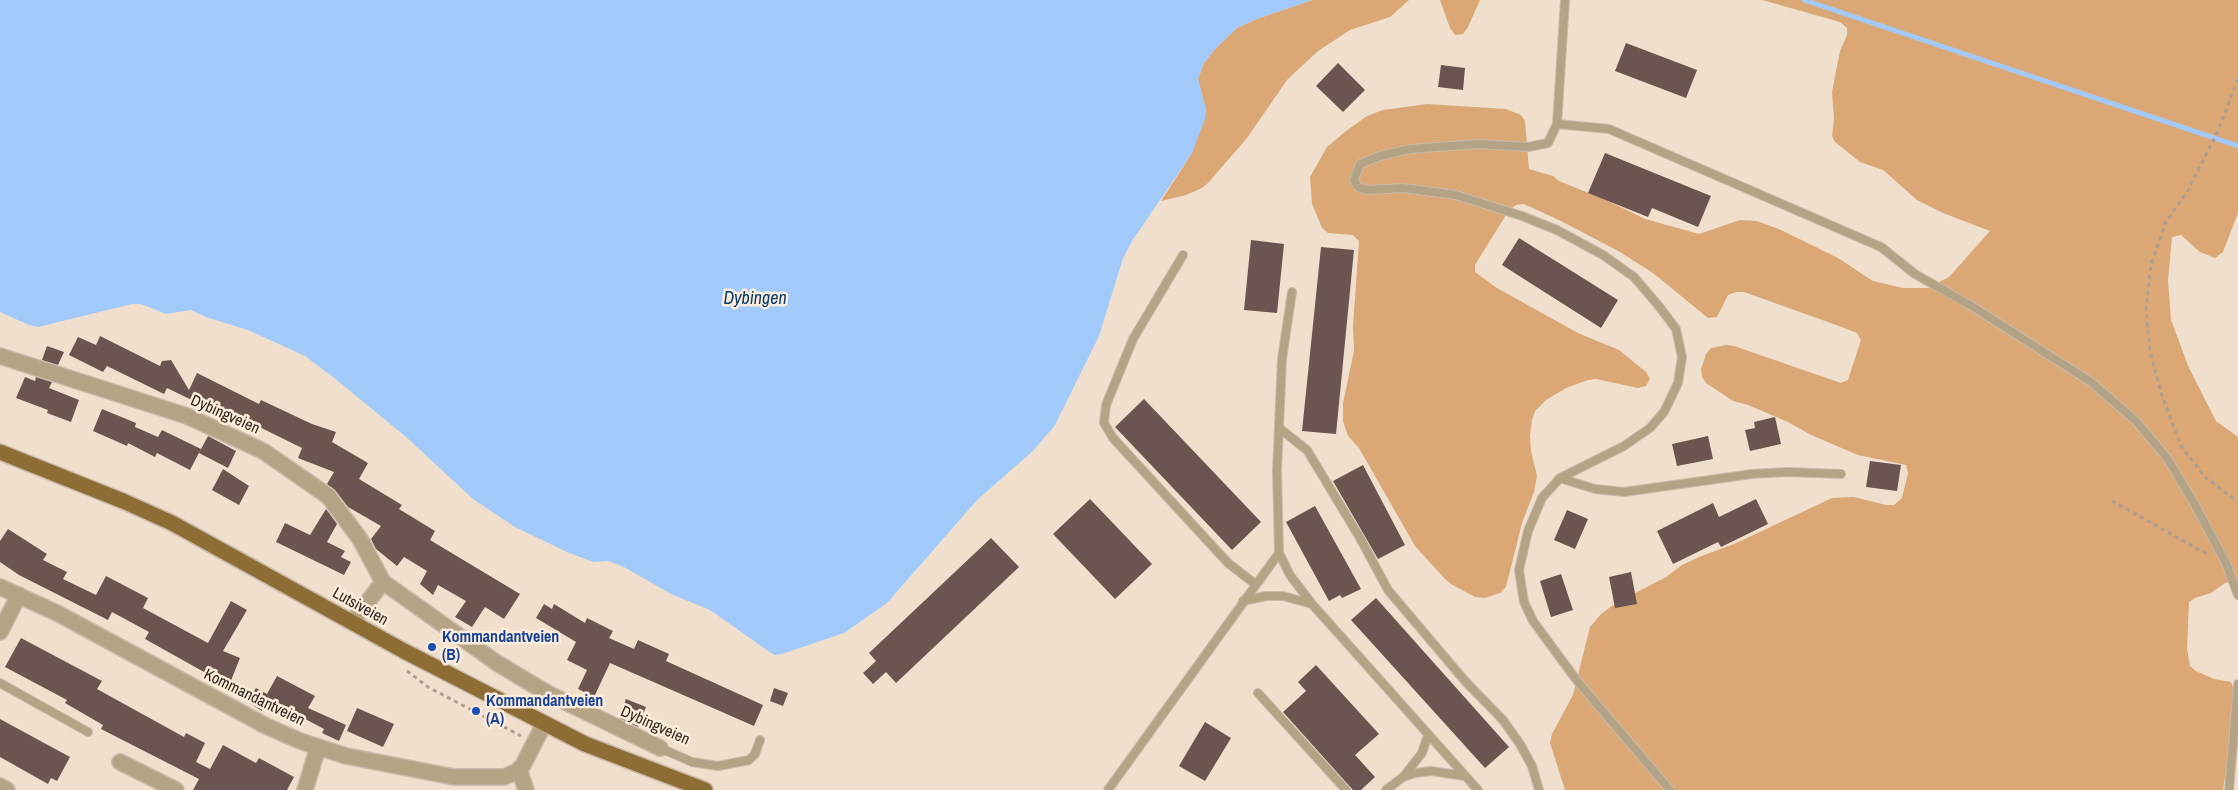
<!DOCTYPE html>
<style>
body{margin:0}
canvas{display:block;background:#f1dfcd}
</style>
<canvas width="2238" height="790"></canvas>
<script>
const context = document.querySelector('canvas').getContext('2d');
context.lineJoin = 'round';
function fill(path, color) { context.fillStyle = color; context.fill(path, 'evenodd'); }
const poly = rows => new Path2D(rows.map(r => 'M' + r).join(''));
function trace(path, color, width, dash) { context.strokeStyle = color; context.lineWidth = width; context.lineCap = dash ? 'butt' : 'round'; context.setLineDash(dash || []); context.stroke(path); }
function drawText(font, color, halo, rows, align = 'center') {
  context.font = font + ' "Archivo Narrow",sans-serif'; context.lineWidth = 5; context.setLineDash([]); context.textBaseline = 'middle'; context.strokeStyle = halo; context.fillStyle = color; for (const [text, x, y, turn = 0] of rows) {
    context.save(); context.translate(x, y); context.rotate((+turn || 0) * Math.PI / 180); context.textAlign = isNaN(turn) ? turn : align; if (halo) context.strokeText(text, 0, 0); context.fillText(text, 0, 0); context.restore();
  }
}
fill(poly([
 [1312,0,1409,0,1390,17,1350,30,1318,51,1287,80,1247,138,1208,183,1202,188,1186,195,1161,201,1192,153,1206,110,1198,79,1204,63,1215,49,1237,28,1254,20],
 [1440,0,1480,0,1468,27,1463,34,1455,35,1450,28],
 [1762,0,2238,0,2238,213,2223,252,2215,258,2200,252,2181,235,2172,237,2168,280,2171,320,2189,368,2216,421,2238,437,2238,581,2225,583,2211,593,2195,598,2189,602,2187,649,2190,666,2196,671,2214,679,2231,682,2234,690,2234,719,2223,790,1565,790,1550,743,1552,734,1573,695,1590,627,1601,614,1616,603,1666,577,1682,565,1699,557,1734,544,1832,498,1854,497,1886,505,1894,505,1902,498,1908,473,1906,465,1858,455,1811,435,1788,422,1748,405,1733,401,1706,383,1702,377,1701,369,1706,354,1711,348,1726,345,1734,346,1841,383,1848,380,1861,340,1857,333,1839,326,1744,292,1736,292,1728,295,1717,317,1708,318,1653,273,1620,252,1561,221,1524,204,1516,205,1509,210,1475,265,1475,272,1497,288,1578,333,1619,350,1646,372,1650,379,1646,386,1638,388,1596,379,1588,380,1566,388,1546,400,1535,411,1532,420,1530,436,1531,451,1537,476,1534,492,1522,523,1506,587,1500,593,1485,598,1475,597,1451,584,1444,578,1415,546,1359,448,1348,436,1343,421,1343,403,1354,351,1353,326,1359,241,1353,235,1328,233,1322,228,1312,204,1310,177,1327,147,1346,131,1367,116,1383,110,1427,104,1506,109,1521,115,1525,121,1529,169,1553,176,1559,181,1606,200,1645,219,1699,234,1740,220,1757,221,1781,230,1838,258,1873,281,1903,288,1928,288,1949,277,1990,231,1943,213,1917,200,1883,170,1860,162,1835,142,1832,136,1834,119,1832,92,1840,51,1847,35,1847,28,1840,22]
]), '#daa775');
fill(poly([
 [0,0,1312,0,1254,20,1237,28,1215,49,1204,63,1198,79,1206,110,1205,119,1192,153,1132,241,1123,258,1099,336,1055,425,1033,451,978,499,887,603,844,633,782,654,774,655,710,610,671,594,624,567,608,561,593,562,567,552,515,527,473,499,405,436,333,377,305,356,248,330,206,317,191,310,166,314,141,304,132,304,38,327,29,325,0,312]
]), '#a1cafa');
trace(poly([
 [1804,0,2238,146]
]), '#a1cafa', 5);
fill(poly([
 [1626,43,1697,70,1686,98,1615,71],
 [1338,63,1365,90,1343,112,1316,86],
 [1441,65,1465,68,1463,90,1438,87],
 [1605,153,1711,196,1698,227,1652,208,1648,217,1588,193],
 [1519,238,1618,300,1601,328,1502,265],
 [1251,240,1284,244,1277,313,1244,310],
 [1321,247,1354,250,1336,434,1302,431],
 [100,336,160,366,162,361,171,360,189,390,197,373,259,404,261,400,312,424,336,432,332,442,368,463,359,479,402,505,399,509,435,531,430,540,520,594,504,619,485,607,472,627,455,617,466,601,438,585,433,595,420,584,427,571,404,557,397,566,376,549,371,539,381,526,348,507,335,490,327,484,334,472,298,458,302,448,227,411,225,416,167,388,164,394,107,366,103,372,69,355,78,337,96,345],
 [47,346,64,352,58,365,42,360],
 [25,377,35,381,36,377,52,382,49,388,79,400,71,422,47,413,48,410,16,398],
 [1144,399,1261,522,1232,550,1115,427],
 [102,409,136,423,135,427,158,437,162,430,201,449,190,470,157,453,155,457,128,443,127,446,93,431],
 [1775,417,1781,444,1750,451,1745,430,1755,428,1754,422],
 [208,436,236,451,228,468,199,453],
 [1708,436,1713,459,1677,466,1672,444],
 [1870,461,1901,465,1897,491,1866,487],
 [1363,465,1405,545,1378,559,1333,481],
 [223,469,249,486,239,505,212,490],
 [1090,499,1152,564,1115,599,1053,534],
 [1756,499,1768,524,1721,547,1718,542,1673,564,1657,531,1713,503,1719,517],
 [1315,506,1361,589,1342,598,1340,595,1329,601,1286,522],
 [326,509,337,524,327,542,345,551,341,557,351,562,344,575,276,542,285,523,310,535],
 [1567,510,1588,519,1575,549,1554,540],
 [8,529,47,554,43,560,67,572,63,579,96,595,106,576,148,598,143,608,208,643,231,601,247,610,223,651,240,658,230,683,204,672,145,639,149,632,112,612,108,620,19,575,0,562,0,541],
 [991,538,1019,567,896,683,886,672,873,684,863,673,876,661,869,653],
 [1631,572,1637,604,1615,608,1609,577],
 [1561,574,1573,610,1551,617,1540,581],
 [1376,598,1509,747,1485,768,1351,620],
 [544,604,552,609,554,604,585,623,587,618,613,631,609,638,634,649,638,640,669,654,666,661,763,705,754,726,610,663,594,697,578,689,587,670,567,660,576,642,536,618],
 [21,638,102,681,97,689,184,737,186,733,205,743,196,762,210,769,223,745,256,763,259,758,294,777,287,790,193,790,199,779,101,729,103,725,65,703,67,700,5,667],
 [1316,665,1379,734,1355,755,1375,777,1361,790,1353,790,1283,712,1306,691,1298,682],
 [277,676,315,696,308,708,346,725,339,741,322,733,324,729,268,699,262,711,248,702,256,688,267,694],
 [774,688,788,693,783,706,770,701],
 [626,699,646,707,638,727,619,718],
 [357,708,394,724,383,747,347,731],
 [0,719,70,757,57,781,51,778,48,784,0,757],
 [1205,722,1231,738,1205,781,1179,766]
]), '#6c5550');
const service = poly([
 [1565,0,1557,124,1548,143,1528,147,1478,144,1410,149,1380,156,1360,164,1354,180,1358,187,1367,190,1403,188,1456,195,1522,216,1557,230,1603,255,1634,277,1658,305,1676,329,1682,357,1678,383,1664,412,1650,428,1624,446,1560,478,1542,498,1528,531,1519,570,1524,602,1533,621,1578,682,1670,790],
 [1557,124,1609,129,1881,247,1915,274,1970,305,2091,382,2136,421,2167,458,2194,503,2226,563,2238,595],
 [1183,255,1133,339,1106,405,1104,423,1113,438,1228,563,1255,584],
 [1279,428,1307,450,1360,538,1388,590,1465,681,1503,720,1520,744,1532,766,1539,790],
 [1560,478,1595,489,1624,492,1752,474,1787,472,1841,474],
 [1279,553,1290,575,1312,604],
 [1243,601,1266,596,1283,596,1312,604,1478,790],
 [0,683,88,732],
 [1258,693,1346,790],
 [660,748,692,762,718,766,749,760,755,754,760,740],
 [1404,776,1422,753,1428,735],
 [1108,790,1279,553,1277,471,1282,359,1292,292],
 [1386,790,1403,777,1415,773,1431,771,1465,776],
 [2229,790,2238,684]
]);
const minor = poly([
 [0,356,187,416,263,451,328,496,360,539,383,582,497,663,547,693,660,748],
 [0,587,57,613,266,726,300,741,346,756,454,777,504,777,516,772,523,765,544,724],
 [352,622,383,582],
 [0,632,19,595],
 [120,762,176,790],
 [519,769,526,790],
 [0,786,7,790],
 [305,790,318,747]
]);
const primary = poly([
 [0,452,123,501,172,523,404,651,585,744,705,790]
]);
trace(service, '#cabaaa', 10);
trace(minor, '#cabaaa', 18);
trace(primary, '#cabaaa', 18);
trace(poly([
 [2238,79,2218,131,2187,192,2166,222,2151,264,2146,308,2150,351,2162,396,2181,446,2205,477,2238,502],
 [2112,501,2207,554],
 [407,671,428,687,521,736]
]), '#ac9e90', 3, [4, 4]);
trace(service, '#b5a386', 8);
trace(minor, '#b5a386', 15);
trace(primary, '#8d6d34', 15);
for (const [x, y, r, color] of [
 [432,647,5,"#1a4fb4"],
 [476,711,5,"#1a4fb4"]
]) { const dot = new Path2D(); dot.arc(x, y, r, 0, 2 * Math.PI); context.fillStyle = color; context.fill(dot); trace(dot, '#feecda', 2); }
drawText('16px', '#2d2620', '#feecda', [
 ["Dybingveien",225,415,24],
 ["Lutsiveien",360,607,29],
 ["Kommandantveien",254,698,26],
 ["Dybingveien",655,726,24]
]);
drawText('bold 16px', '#164399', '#feecda', [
 ["Kommandantveien",442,638],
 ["(B)",442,656],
 ["Kommandantveien",486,702],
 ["(A)",486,720]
], 'left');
drawText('italic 18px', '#033c70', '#feecda', [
 ["Dybingen",755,299]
]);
</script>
